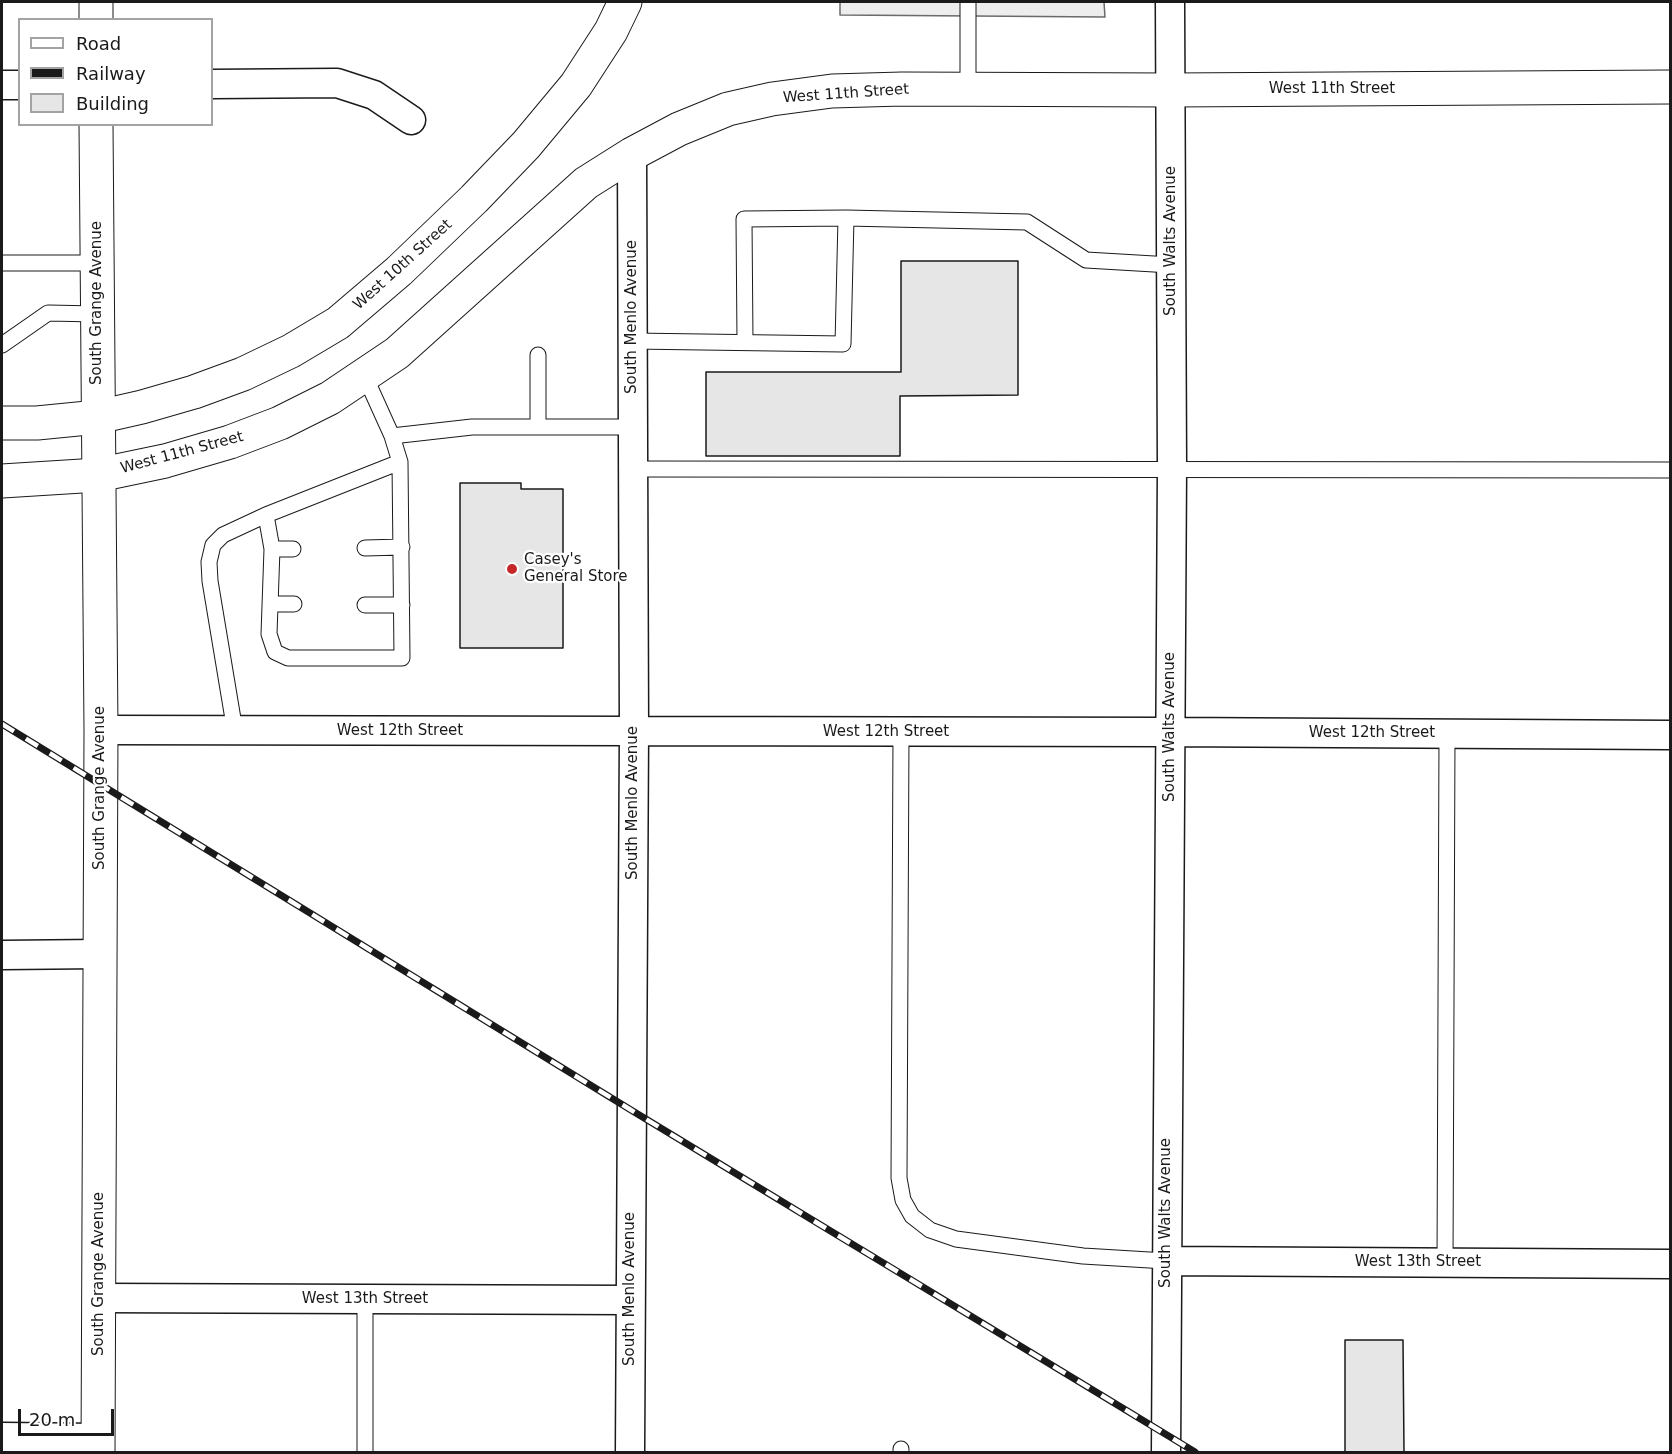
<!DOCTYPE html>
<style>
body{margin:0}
#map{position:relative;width:1672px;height:1454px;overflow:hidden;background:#fff;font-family:"DejaVu Sans",sans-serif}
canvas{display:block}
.frame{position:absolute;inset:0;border:3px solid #1a1a1a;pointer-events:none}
.legend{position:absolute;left:18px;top:18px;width:195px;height:108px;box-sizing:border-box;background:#fff;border:2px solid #a3a3a3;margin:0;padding:8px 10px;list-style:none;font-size:18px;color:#1a1a1a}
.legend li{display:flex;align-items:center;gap:12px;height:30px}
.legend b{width:30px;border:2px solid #a3a3a3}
.scale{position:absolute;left:18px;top:1409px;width:96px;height:27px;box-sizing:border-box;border:3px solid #1a1a1a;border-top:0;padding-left:8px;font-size:18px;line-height:21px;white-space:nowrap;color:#1a1a1a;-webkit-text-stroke:4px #fff;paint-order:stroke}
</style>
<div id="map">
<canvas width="1672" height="1454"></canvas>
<div class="frame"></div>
<ul class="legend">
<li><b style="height:8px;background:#fff"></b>Road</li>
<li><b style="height:8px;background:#1a1a1a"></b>Railway</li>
<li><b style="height:16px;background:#e6e6e6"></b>Building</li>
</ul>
<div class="scale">20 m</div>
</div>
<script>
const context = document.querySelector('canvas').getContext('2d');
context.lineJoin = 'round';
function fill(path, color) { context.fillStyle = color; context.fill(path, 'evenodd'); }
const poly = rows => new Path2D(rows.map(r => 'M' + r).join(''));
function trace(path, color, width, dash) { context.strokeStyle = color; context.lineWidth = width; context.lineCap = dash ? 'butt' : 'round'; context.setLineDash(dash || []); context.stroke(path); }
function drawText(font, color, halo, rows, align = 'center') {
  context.font = font + ' "DejaVu Sans",sans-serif'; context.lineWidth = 4.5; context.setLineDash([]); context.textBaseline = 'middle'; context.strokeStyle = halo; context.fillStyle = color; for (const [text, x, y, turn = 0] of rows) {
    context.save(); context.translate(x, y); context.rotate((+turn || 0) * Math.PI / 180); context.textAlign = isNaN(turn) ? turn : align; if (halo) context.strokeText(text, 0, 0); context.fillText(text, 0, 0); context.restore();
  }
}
const built = poly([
 [840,2,1104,2,1105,17,840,15,840,2]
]);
fill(built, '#ededed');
trace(built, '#6a6a6a', 1.5);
const building = poly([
 [901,261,1018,261,1018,395,900,396,900,456,706,456,706,372,901,372,901,261],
 [460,483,521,483,521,489,563,489,563,648,460,648,460,483],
 [1345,1340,1403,1340,1404,1452,1345,1452,1345,1340]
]);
fill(building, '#e6e6e6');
trace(building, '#1a1a1a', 1.5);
const lane = poly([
 [968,2,968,89],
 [2,263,97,263],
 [632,341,843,344,846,218,1027,222,1086,260,1171,265],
 [745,342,744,219,846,218],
 [2,345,48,313,97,314],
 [538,355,538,427],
 [364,374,392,436,400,462,402,658,288,658,275,652,269,634,272,549,266,515,400,462],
 [392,436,472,427,633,427],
 [633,469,1670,470],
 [365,548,402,547],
 [272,549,293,549],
 [270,604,294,604],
 [365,605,402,605],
 [235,731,210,581,209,562,213,545,223,535,266,515],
 [901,732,899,1178,903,1200,912,1216,930,1230,956,1239,1083,1256,1166,1261],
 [1445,1263,1447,734],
 [365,1298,365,1452],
 [901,1452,901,1449]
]);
const street = poly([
 [212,84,337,83,374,95,411,120],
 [2,85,20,85],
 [101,730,1170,732,1670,735],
 [2,955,100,954],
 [1166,1261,1670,1264],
 [100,1298,629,1300],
 [2,1437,98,1438],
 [630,1452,634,731,632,154],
 [1166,1452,1172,468,1170,2]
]);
const secondary = poly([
 [96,2,96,20],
 [96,124,101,730,98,1452]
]);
const primary = poly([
 [2,423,37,423,98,417,142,407,194,392,243,374,291,351,338,323,399,271,474,199,526,145,576,85,611,31,625,2],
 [2,481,98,475,165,461,230,442,280,423,330,398,397,353,586,183,632,154,679,129,728,109,772,99,832,91,902,89,1171,90,1670,87]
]);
trace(lane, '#1a1a1a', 17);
trace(street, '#1a1a1a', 31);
trace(secondary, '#1a1a1a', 35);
trace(primary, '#1a1a1a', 35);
trace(lane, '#fff', 15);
trace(street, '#fff', 28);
trace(secondary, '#fff', 33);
trace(primary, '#fff', 33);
const rail = poly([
 [2,724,631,1110,1195,1452]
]);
trace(rail, '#1a1a1a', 7);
trace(rail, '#fff', 4.5, [14]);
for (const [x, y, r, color] of [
 [512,569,6,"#c62828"]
]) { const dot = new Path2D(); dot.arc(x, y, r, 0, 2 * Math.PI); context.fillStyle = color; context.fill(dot); trace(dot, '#fff', 2); }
drawText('15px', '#1a1a1a', '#fff', [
 ["West 11th Street",1332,89],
 ["West 11th Street",846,94,-4],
 ["South Walts Avenue",1171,241,-90],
 ["West 10th Street",403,265,-42],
 ["South Grange Avenue",97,303,-90],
 ["South Menlo Avenue",632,317,-90],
 ["West 11th Street",182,453,-15],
 ["South Walts Avenue",1170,727,-90],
 ["West 12th Street",400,731],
 ["West 12th Street",886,732],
 ["West 12th Street",1372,733],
 ["South Grange Avenue",100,788,-90],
 ["South Menlo Avenue",633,803,-90],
 ["South Walts Avenue",1166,1213,-90],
 ["West 13th Street",1418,1262],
 ["South Grange Avenue",99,1274,-90],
 ["South Menlo Avenue",630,1289,-90],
 ["West 13th Street",365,1299]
]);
drawText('15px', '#1a1a1a', '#fff', [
 ["Casey's",524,560],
 ["General Store",524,577]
], 'left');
</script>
